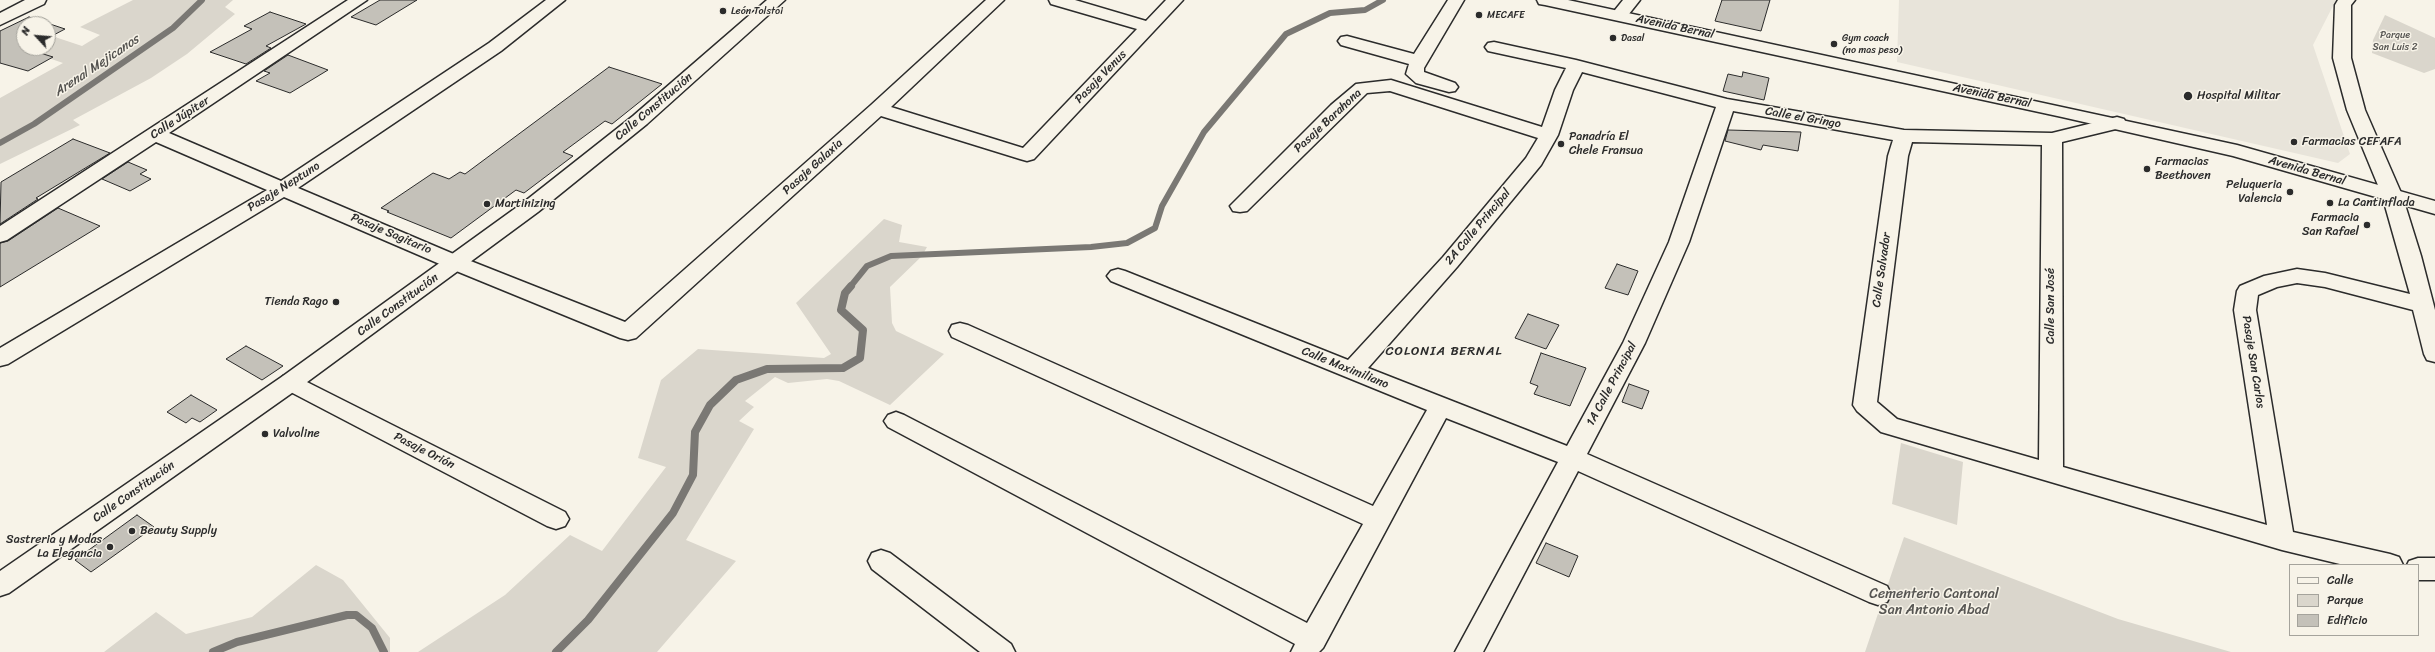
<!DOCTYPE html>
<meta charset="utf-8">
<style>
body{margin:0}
#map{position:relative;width:2435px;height:652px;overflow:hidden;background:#f7f3e8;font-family:Sriracha,sans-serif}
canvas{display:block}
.legend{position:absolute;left:2289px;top:564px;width:130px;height:72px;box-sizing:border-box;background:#f7f3e8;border:1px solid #a5a39c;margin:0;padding:5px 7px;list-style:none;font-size:12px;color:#2b2b2b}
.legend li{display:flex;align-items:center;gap:8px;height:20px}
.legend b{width:20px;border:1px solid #a5a39c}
.north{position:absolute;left:16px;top:16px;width:40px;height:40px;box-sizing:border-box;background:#f7f3e8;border:1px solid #a5a39c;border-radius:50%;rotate:296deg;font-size:11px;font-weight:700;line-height:16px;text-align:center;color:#2b2b2b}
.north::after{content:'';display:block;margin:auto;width:14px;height:18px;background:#2b2b2b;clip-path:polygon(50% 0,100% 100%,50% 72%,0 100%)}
</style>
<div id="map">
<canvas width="2435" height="652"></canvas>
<ul class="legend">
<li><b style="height:5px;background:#f7f3e8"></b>Calle</li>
<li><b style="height:11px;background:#dad6cc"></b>Parque</li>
<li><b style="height:11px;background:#c4c1b9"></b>Edificio</li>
</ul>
<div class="north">N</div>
</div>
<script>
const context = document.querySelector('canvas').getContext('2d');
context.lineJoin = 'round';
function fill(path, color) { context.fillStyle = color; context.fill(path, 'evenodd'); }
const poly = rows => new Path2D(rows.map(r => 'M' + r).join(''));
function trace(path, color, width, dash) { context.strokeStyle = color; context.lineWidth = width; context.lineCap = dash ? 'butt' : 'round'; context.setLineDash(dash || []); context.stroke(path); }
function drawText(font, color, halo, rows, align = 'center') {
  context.font = font + ' Sriracha,sans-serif'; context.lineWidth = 3; context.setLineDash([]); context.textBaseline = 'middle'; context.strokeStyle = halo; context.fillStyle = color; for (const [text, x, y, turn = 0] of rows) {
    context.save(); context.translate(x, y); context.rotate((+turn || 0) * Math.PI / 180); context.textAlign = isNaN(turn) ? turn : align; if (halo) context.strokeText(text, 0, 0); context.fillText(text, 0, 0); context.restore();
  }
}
fill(poly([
 [1899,0,2336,0,2313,45,2350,154,2338,163,1897,62]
]), '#e8e4da');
fill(poly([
 [133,0,233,0,225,7,235,14,187,54,151,78,73,120,80,125,0,164,0,98,63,63,28,51,34,48,48,48,48,41,55,37,82,46,100,35,80,27],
 [2385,15,2435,38,2435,69,2424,73,2372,53,2373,40],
 [884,219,902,225,899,242,927,247,922,256,890,287,892,323,896,331,944,354,890,405,839,381,827,379,788,383,775,377,745,401,754,407,739,421,754,429,686,540,736,561,657,652,418,652,505,595,570,535,602,551,666,467,638,458,661,380,698,349,824,358,831,354,796,303],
 [1901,443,1963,462,1957,525,1892,504],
 [1904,537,2118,619,2231,652,1865,652],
 [316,565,343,580,390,638,390,652,104,652,156,612,186,634,252,617]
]), '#dad6cc');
trace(poly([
 [0,143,34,124,173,28,202,0],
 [850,287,867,266,891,256,1091,247,1127,243,1155,228,1162,206,1204,132,1286,34,1330,13,1365,10,1383,0]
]), '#7a7874', 6);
trace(poly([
 [213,652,237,642,347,615,356,615,372,628,384,652],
 [556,652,588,620,673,513,693,475,695,432,710,405,736,380,767,369,843,368,860,358,863,330,841,310,845,293,851,286]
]), '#7a7874', 8);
const building = poly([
 [380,0,417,0,376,25,351,17,380,0],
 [1722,0,1770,0,1761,31,1715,21,1722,0],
 [270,12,306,24,266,46,271,48,246,64,210,52,252,29,244,26,270,12],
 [29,17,65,29,48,38,48,24,24,24,24,48,53,57,28,71,0,63,0,31,29,17],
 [288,55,328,70,290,93,256,81,270,73,264,71,288,55],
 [609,67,662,84,612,124,605,121,563,152,573,156,524,193,516,190,451,238,387,212,389,211,381,208,433,173,449,179,460,172,465,174,609,67],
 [1743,72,1769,78,1764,100,1723,91,1728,74,1742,77,1743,72],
 [1728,130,1801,132,1798,151,1763,145,1761,150,1725,141,1728,130],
 [73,139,110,153,36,198,38,199,0,224,1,182,73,139],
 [128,162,147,170,140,174,151,179,130,191,102,179,128,162],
 [58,208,100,226,0,287,0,243,8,241,58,208],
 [1617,264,1638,271,1628,295,1605,288,1617,264],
 [1528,314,1559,325,1546,349,1515,338,1528,314],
 [246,346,283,366,262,380,226,359,246,346],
 [1541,353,1586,368,1570,406,1534,394,1538,386,1530,383,1541,353],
 [1629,384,1649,391,1642,409,1622,402,1629,384],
 [191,395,217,410,200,422,192,418,186,423,167,412,191,395],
 [137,515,154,527,91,572,75,560,137,515],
 [1546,543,1578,556,1569,577,1536,563,1546,543]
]);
fill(building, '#c4c1b9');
trace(building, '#2b2b2b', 1);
const minor = poly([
 [25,0,46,0,44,4,0,25,0,13,25,0],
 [348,0,367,0,169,133,281,181,489,43,546,0,565,0,501,51,298,188,463,258,625,322,871,105,986,0,1004,0,891,107,1023,148,1137,29,1051,4,1049,0,1075,0,1146,21,1166,0,1183,0,1034,159,1027,161,1020,159,881,116,636,338,628,340,620,338,449,268,284,197,8,364,0,366,0,348,267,190,156,142,7,240,0,242,0,226,348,0],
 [1448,0,1464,0,1424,68,1424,72,1455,83,1458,87,1455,91,1449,92,1416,83,1406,74,1409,64,1341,45,1338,41,1341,37,1347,36,1414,54,1448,0],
 [1623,0,1640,0,1625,19,1613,19,1611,15,1623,0],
 [2338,0,2355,0,2351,5,2351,58,2365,110,2402,195,2421,256,2435,310,2435,362,2427,360,2424,354,2413,310,2325,287,2297,283,2277,287,2258,295,2256,310,2293,532,2390,554,2399,557,2403,565,2344,565,2282,550,1881,432,1857,411,1853,405,1888,156,1893,140,1733,111,1689,242,1645,343,1587,454,1887,586,1891,594,1887,602,1878,605,1869,602,1578,471,1483,652,1455,652,1558,462,1446,418,1323,648,1319,652,1291,652,1295,644,888,427,884,421,888,415,896,412,904,415,1307,623,1363,524,952,337,949,331,952,325,960,323,968,325,1373,506,1427,410,1111,281,1107,276,1111,271,1118,269,1125,271,1348,360,1443,257,1526,158,1538,138,1390,91,1367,93,1247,211,1240,212,1233,211,1230,206,1331,105,1356,84,1391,80,1542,127,1555,90,1566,68,1488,51,1485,47,1488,43,1494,42,1576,60,1727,99,1904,130,2052,133,2117,117,2124,119,2126,123,2124,127,2062,142,2063,467,2267,525,2234,310,2237,291,2240,286,2264,276,2297,269,2325,273,2410,294,2382,195,2347,110,2333,58,2335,5,2338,0],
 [1582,72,1716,107,1669,242,1623,343,1567,446,1368,368,1457,267,1541,165,1558,135,1573,90,1582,72],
 [1912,142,2042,145,2039,460,1897,419,1877,402,1908,156,1912,142],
 [291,374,565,512,569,519,565,526,556,529,547,526,283,388,280,382,283,376,291,374],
 [881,550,890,553,1011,644,1015,652,980,652,872,569,868,561,872,553,881,550],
 [2418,558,2435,558,2435,580,2418,580,2418,565,2407,565,2409,561,2418,558]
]);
const major = poly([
 [767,0,785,0,647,124,538,212,299,388,9,593,0,596,0,571,283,376,524,202,633,116,767,0],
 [1537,0,1568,0,2237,145,2435,201,2435,214,2233,156,2062,117,1545,5,1539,4,1537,0]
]);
trace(minor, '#2b2b2b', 3);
trace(major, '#2b2b2b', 3);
fill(minor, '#f7f3e8');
fill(major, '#f7f3e8');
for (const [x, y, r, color] of [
 [723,11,4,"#2b2b2b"],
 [1479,15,4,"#2b2b2b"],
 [1613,38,4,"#2b2b2b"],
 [1834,44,4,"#2b2b2b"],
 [2188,96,5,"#2b2b2b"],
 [2294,142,4,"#2b2b2b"],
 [1561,144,4,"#2b2b2b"],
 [2147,169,4,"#2b2b2b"],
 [2290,192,4,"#2b2b2b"],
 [2330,203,4,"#2b2b2b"],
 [487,204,4,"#2b2b2b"],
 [2367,225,4,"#2b2b2b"],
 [336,302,4,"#2b2b2b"],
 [265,434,4,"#2b2b2b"],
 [132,531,4,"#2b2b2b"],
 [110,547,4,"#2b2b2b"]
]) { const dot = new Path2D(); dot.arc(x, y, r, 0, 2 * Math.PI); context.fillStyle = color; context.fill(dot); trace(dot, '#f7f3e8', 1.5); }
drawText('10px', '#2b2b2b', '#f7f3e8', [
 ["León Tolstoi",731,11],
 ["MECAFE",1487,15],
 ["Dasal",1621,38],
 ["Gym coach",1842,38],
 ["(no mas peso)",1842,50]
], 'left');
drawText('10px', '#575653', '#f7f3e8', [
 ["Parque",2395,35],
 ["San Luis 2",2395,47]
]);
drawText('12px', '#2b2b2b', '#f7f3e8', [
 ["Avenida Bernal",1675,27,12],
 ["Pasaje Venus",1101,77,-46],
 ["Avenida Bernal",1992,96,12],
 ["Calle Constitución",654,107,-40],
 ["Calle Júpiter",180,118,-33],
 ["Calle el Gringo",1803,118,10],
 ["Pasaje Barahona",1328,121,-43],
 ["Pasaje Galaxia",813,167,-42],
 ["Avenida Bernal",2307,171,16],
 ["Pasaje Neptuno",284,187,-32],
 ["2A Calle Principal",1478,227,-50],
 ["Pasaje Sagitario",391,234,23],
 ["Calle Salvador",1882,270,-82],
 ["Calle Constitución",398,305,-36],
 ["Calle San José",2051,306,-90],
 ["Pasaje San Carlos",2253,362,81],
 ["Calle Maximiliano",1345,368,22],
 ["1A Calle Principal",1612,384,-62],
 ["Pasaje Orión",424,451,27],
 ["Calle Constitución",134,492,-35]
]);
drawText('12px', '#2b2b2b', '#f7f3e8', [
 ["Hospital Militar",2197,96],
 ["Panadría El",1569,137],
 ["Chele Fransua",1569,151],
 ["Farmacias CEFAFA",2302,142],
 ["Farmacias",2155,162],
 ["Beethoven",2155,176],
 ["Peluqueria",2282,185,"right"],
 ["Valencia",2282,199,"right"],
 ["La Cantinflada",2338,203],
 ["Martinizing",495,204],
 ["Farmacia",2359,218,"right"],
 ["San Rafael",2359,232,"right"],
 ["Tienda Rago",328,302,"right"],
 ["Valvoline",273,434],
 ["Beauty Supply",140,531],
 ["Sastreria y Modas",102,540,"right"],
 ["La Elegancia",102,554,"right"]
], 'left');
drawText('italic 13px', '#53524f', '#f7f3e8', [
 ["Arenal Mejicanos",97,66,-34]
]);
context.letterSpacing = '1px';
drawText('13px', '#2b2b2b', '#f7f3e8', [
 ["COLONIA BERNAL",1444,352]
]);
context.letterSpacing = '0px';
drawText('14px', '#575653', '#f7f3e8', [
 ["Cementerio Cantonal",1934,594],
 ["San Antonio Abad",1934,610]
]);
</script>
